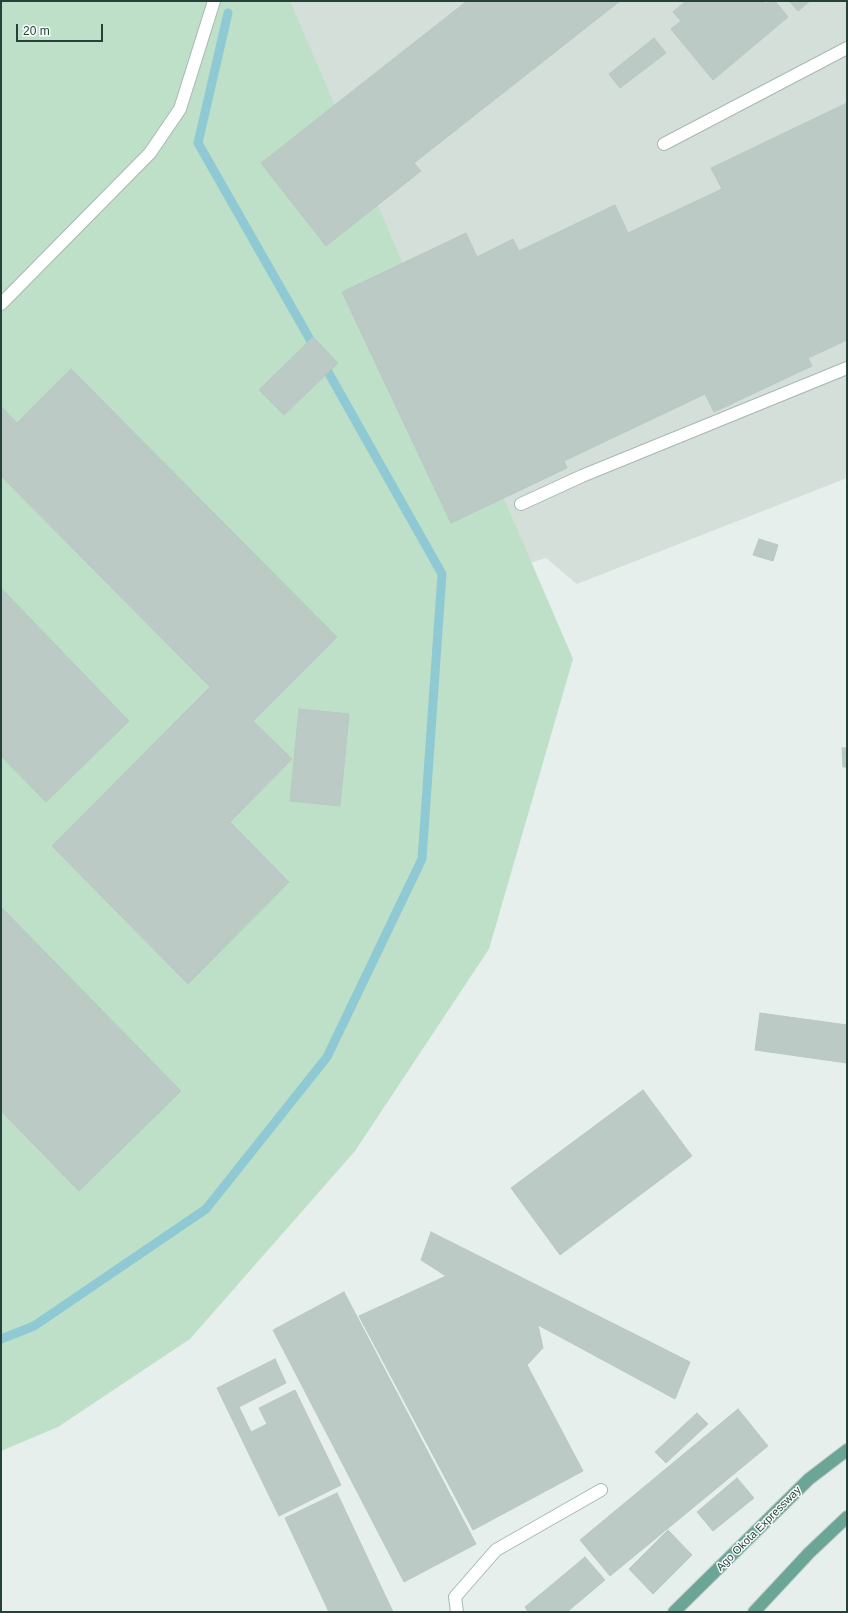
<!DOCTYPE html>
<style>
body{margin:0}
#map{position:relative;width:848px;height:1613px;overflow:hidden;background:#e6efeb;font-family:Helvetica,sans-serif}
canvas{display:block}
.frame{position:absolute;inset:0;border:2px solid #24423a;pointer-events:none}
.scale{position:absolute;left:16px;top:24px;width:87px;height:18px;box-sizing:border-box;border:2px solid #24423a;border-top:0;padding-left:5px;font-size:12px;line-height:14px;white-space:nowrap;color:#24423a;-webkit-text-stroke:3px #f7fbf9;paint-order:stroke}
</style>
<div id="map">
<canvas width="848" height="1613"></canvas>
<div class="frame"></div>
<div class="scale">20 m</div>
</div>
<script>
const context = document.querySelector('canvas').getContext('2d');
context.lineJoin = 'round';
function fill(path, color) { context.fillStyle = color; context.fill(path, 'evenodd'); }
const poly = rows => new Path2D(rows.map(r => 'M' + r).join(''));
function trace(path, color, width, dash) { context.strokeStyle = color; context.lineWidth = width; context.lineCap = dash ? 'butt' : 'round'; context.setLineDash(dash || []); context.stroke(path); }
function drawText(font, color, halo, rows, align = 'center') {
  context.font = font + ' Helvetica,sans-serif'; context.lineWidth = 3; context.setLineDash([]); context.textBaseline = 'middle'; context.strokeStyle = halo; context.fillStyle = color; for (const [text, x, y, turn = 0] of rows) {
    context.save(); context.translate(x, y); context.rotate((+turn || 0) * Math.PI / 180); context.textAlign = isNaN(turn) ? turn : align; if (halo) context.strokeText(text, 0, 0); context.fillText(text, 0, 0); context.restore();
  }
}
fill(poly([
 [195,1,847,1,847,478,577,584,546,558,487,576]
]), '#d4dfda');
fill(poly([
 [1,1,290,1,573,659,489,949,355,1151,190,1339,58,1427,1,1451]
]), '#bfe0c8');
trace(poly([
 [228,13,198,143,316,350],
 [1,1339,34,1326,206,1209,327,1057,422,859,442,574,323,363]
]), '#8ec9d4', 9);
const building = poly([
 [467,1,620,1,414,163,421,171,326,246,261,163,467,1],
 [686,1,763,1,766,4,770,1,775,1,788,17,713,80,671,29,681,21,673,12,686,1],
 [789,1,810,1,798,11,789,1],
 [654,38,666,53,620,88,609,74,654,38],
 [847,103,847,340,808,358,812,366,714,412,705,394,564,461,567,468,451,523,342,292,466,233,477,257,513,239,519,251,615,205,628,233,722,189,711,168,847,103],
 [313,337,338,363,284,415,259,390,313,337],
 [71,369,337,637,253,721,292,759,230,822,289,882,188,984,52,846,210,687,1,476,1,406,17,423,71,369],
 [759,539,778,545,773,561,753,555,759,539],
 [1,588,129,721,46,802,1,756,1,588],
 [299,709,349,714,340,806,290,801,299,709],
 [842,748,847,748,847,767,843,767,842,748],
 [1,907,181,1091,79,1191,1,1111,1,907],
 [760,1013,847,1025,847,1063,755,1050,760,1013],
 [643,1090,692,1156,560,1255,511,1188,643,1090],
 [431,1232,690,1362,675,1399,538,1325,543,1348,527,1365,583,1471,473,1530,359,1316,446,1276,421,1260,431,1232],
 [344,1292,476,1544,404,1582,273,1330,344,1292],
 [275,1359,286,1383,239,1407,251,1432,267,1424,259,1408,295,1390,341,1485,279,1516,217,1388,275,1359],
 [738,1409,768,1446,610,1576,580,1540,738,1409],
 [697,1413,708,1424,666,1463,655,1452,697,1413],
 [737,1478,754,1498,713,1531,697,1512,737,1478],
 [337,1493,393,1612,329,1612,285,1518,337,1493],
 [668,1530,692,1555,653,1594,629,1569,668,1530],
 [585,1557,605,1580,567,1612,528,1612,525,1607,585,1557]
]);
fill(building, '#bbcac4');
trace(building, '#b8c9c2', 1);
const minor = poly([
 [664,144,847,48],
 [1,304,150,153,180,109,214,1],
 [521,504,582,476,847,368],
 [457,1612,455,1597,496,1550,601,1490]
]);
const major = poly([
 [674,1612,809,1479,847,1450],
 [754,1612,809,1553,847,1517]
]);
trace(minor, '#a8b8b2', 14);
trace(major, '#c2cac8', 14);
trace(minor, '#fff', 12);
trace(major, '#6aa596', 12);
drawText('11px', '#24423a', '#f7fbf9', [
 ["Ago Okota Expressway",759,1529,-45]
]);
</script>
